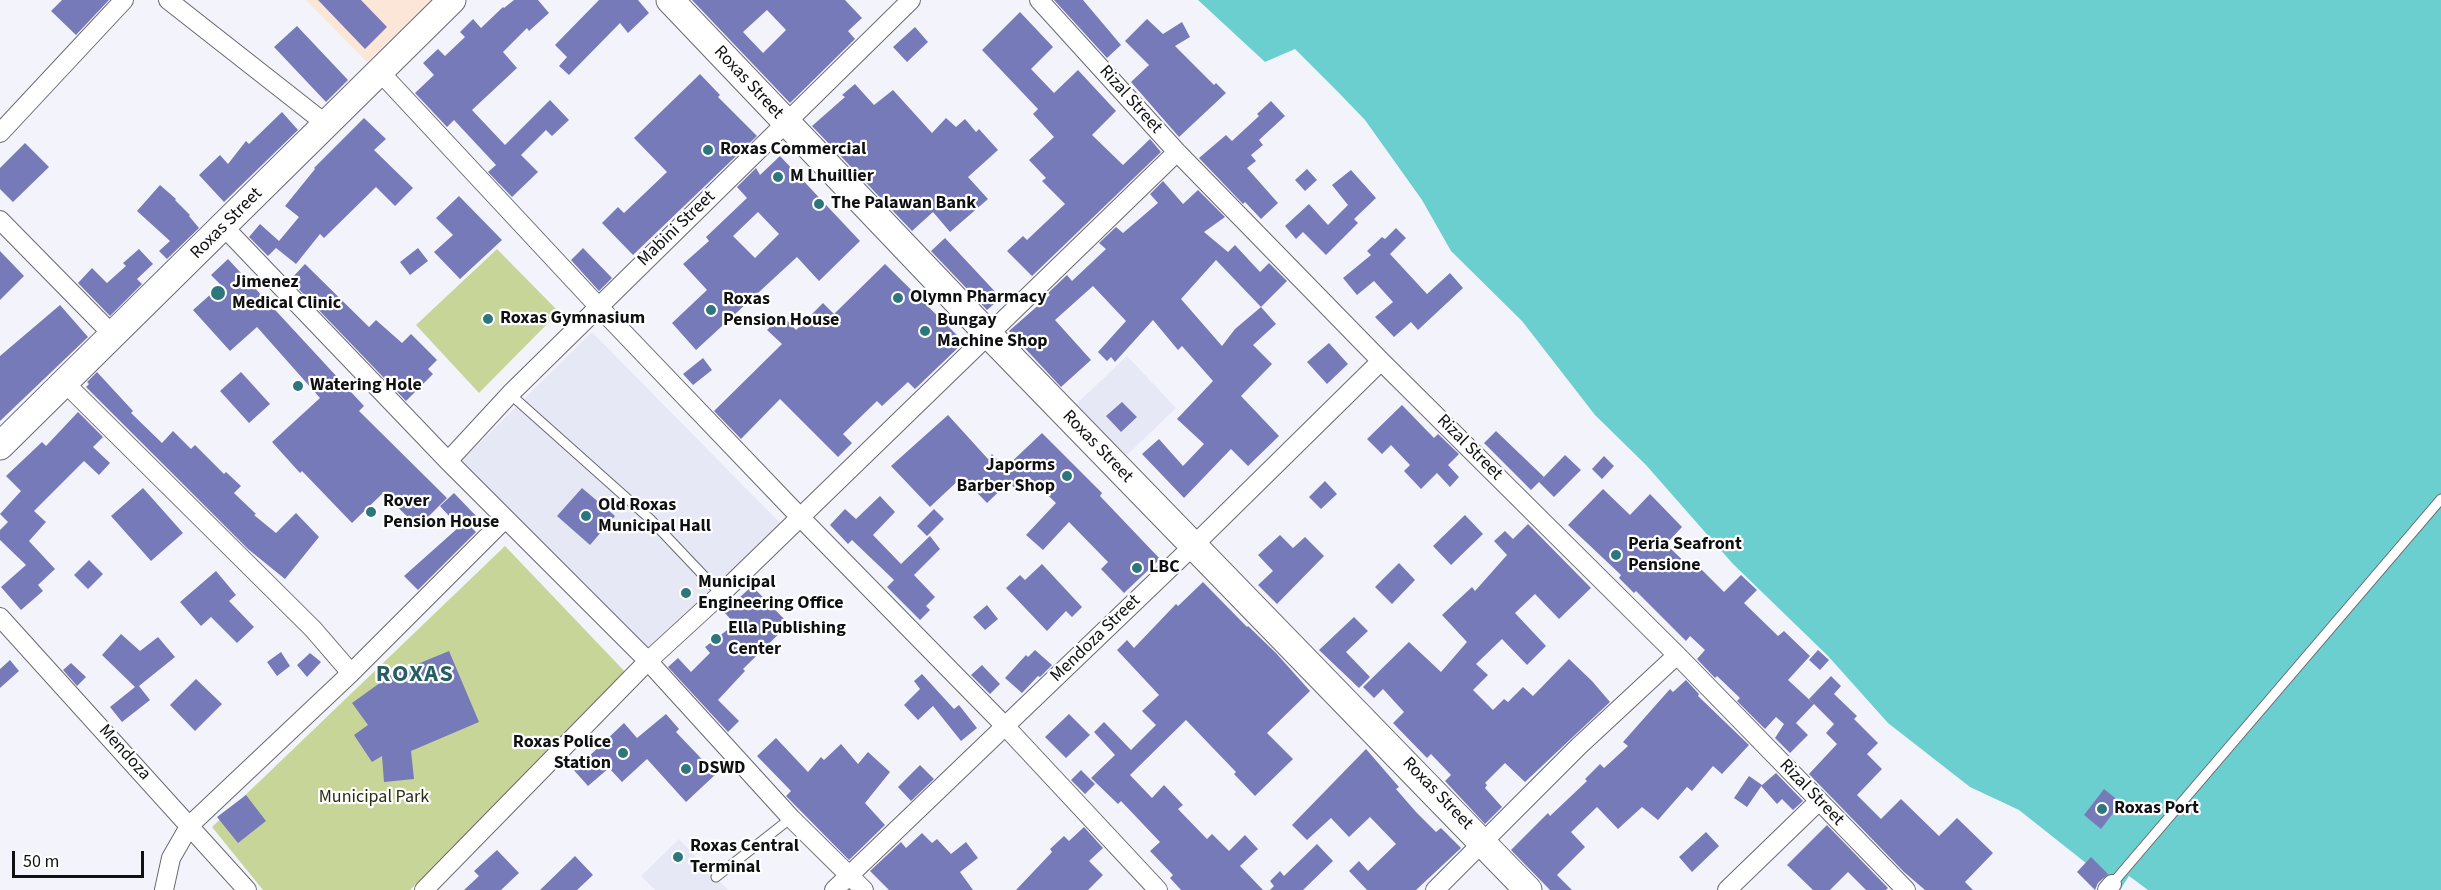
<!DOCTYPE html>
<style>
body{margin:0}
#map{position:relative;width:2441px;height:890px;overflow:hidden;background:#f3f4fb;font-family:"Source Sans 3",sans-serif}
canvas{display:block}
.scale{position:absolute;left:12px;top:851px;width:132px;height:27px;box-sizing:border-box;border:3px solid #0f1012;border-top:0;padding-left:8px;font-size:18px;line-height:21px;white-space:nowrap;color:#0f1012;-webkit-text-stroke:4px #fff;paint-order:stroke}
</style>
<div id="map">
<canvas width="2441" height="890"></canvas>
<div class="scale">50 m</div>
</div>
<script>
const context = document.querySelector('canvas').getContext('2d');
context.lineJoin = 'round';
function fill(path, color) { context.fillStyle = color; context.fill(path, 'evenodd'); }
const poly = rows => new Path2D(rows.map(r => 'M' + r).join(''));
function trace(path, color, width, dash) { context.strokeStyle = color; context.lineWidth = width; context.lineCap = dash ? 'butt' : 'round'; context.setLineDash(dash || []); context.stroke(path); }
function drawText(font, color, halo, rows, align = 'center') {
  context.font = font + ' "Source Sans 3",sans-serif'; context.lineWidth = 4.5; context.setLineDash([]); context.textBaseline = 'middle'; context.strokeStyle = halo; context.fillStyle = color; for (const [text, x, y, turn = 0] of rows) {
    context.save(); context.translate(x, y); context.rotate((+turn || 0) * Math.PI / 180); context.textAlign = isNaN(turn) ? turn : align; if (halo) context.strokeText(text, 0, 0); context.fillText(text, 0, 0); context.restore();
  }
}
fill(poly([
 [592,332,783,526,646,658,455,467],
 [1127,356,1176,408,1123,459,1073,407],
 [679,839,728,890,655,890,641,876]
]), '#e6e8f6');
fill(poly([
 [306,0,432,0,367,62]
]), '#fbe6d7');
fill(poly([
 [497,249,559,312,479,393,416,325],
 [505,546,630,677,410,890,263,890,212,827]
]), '#c7d698');
fill(poly([
 [1198,0,2441,0,2441,890,2148,890,2129,876,2120,890,2019,810,1970,787,1888,723,1828,656,1733,564,1646,465,1595,415,1522,321,1451,251,1422,200,1365,120,1338,92,1295,49,1265,62]
]), '#6ccfcf');
fill(poly([
 [62,0,109,0,76,35,51,11],
 [318,0,361,0,387,27,365,49],
 [514,0,538,0,549,13,529,31,527,28,503,52,517,68,472,110,505,145,550,100,569,120,552,136,546,130,521,155,538,172,512,197,488,172,496,165,454,120,447,127,415,93,434,75,423,63,438,49,445,56,465,37,460,32,473,19,481,28,503,7,504,8],
 [599,0,638,0,649,13,628,33,620,23,569,75,559,66,567,57,555,45],
 [692,0,845,0,862,18,848,31,855,39,790,103],
 [767,10,786,30,763,53,743,32],
 [1054,0,1083,0,1121,45,1107,58],
 [1020,12,1053,47,1031,69,1054,93,1078,70,1116,111,1092,135,1123,165,1150,139,1161,152,1032,276,1007,251,1023,236,1027,240,1065,204,1042,181,1046,178,1029,160,1054,137,1033,114,1038,109,982,50],
 [1147,19,1163,34,1182,22,1190,37,1175,46,1214,85,1216,83,1226,93,1179,137,1131,82,1149,65,1125,41],
 [297,26,348,80,326,102,274,47],
 [915,27,928,42,907,62,893,47],
 [700,74,720,95,718,97,757,136,633,255,602,223,618,207,624,213,667,172,634,138],
 [855,84,874,105,893,90,932,133,946,118,956,127,965,119,976,132,979,129,998,150,968,177,988,199,950,232,933,212,912,231,812,126,845,97,842,95],
 [1271,101,1285,116,1259,140,1263,145,1251,155,1256,161,1247,168,1278,203,1261,219,1245,202,1243,204,1199,158,1226,135,1232,141,1259,116,1257,114],
 [282,112,298,130,224,202,199,175,220,155,228,164,246,141,249,144],
 [364,118,386,139,374,150,413,188,395,206,376,187,324,238,320,234,296,264,276,248,268,256,249,237,260,224,279,241,299,217,285,206,315,169,314,168],
 [25,143,49,167,13,202,0,189,0,168],
 [780,156,860,241,819,281,797,257,696,350,672,323,707,290,683,264,709,241,706,237,747,198,737,187,756,168,760,175],
 [758,212,779,234,755,258,733,236],
 [1307,169,1317,180,1305,191,1295,180],
 [1351,170,1376,198,1354,219,1358,223,1326,255,1303,232,1296,239,1285,226,1309,204,1328,225,1348,205,1332,185],
 [1163,181,1183,204,1198,190,1225,217,1204,232,1228,252,1235,245,1260,272,1269,263,1287,281,1261,307,1276,324,1253,345,1272,364,1241,396,1279,436,1248,466,1231,449,1184,498,1142,454,1159,439,1183,466,1204,444,1177,419,1213,381,1182,346,1178,350,1153,320,1115,362,1111,357,1107,361,1098,352,1126,321,1093,286,1055,320,1091,360,1061,387,1009,331,1050,295,1048,293,1067,275,1072,281,1106,249,1099,243,1116,227,1123,233,1158,203,1150,194],
 [1216,260,1261,307,1235,329,1222,346,1181,299],
 [160,185,176,199,175,200,190,215,189,216,199,228,167,259,159,251,170,241,137,211],
 [459,196,502,240,460,279,434,252,453,235,436,218],
 [1396,228,1406,238,1390,254,1427,294,1450,273,1463,288,1418,330,1411,322,1394,337,1375,317,1393,302,1374,281,1357,295,1343,278,1371,255,1367,251,1382,237,1385,239],
 [945,238,1001,298,987,310,931,251],
 [418,248,428,261,410,275,400,262],
 [583,248,612,278,599,291,571,260],
 [139,249,153,264,137,279,142,284,110,316,78,283,92,268,107,283,126,266,123,263],
 [0,251,24,276,0,300],
 [228,259,364,406,359,411,447,498,418,527,383,493,352,523,302,471,300,473,272,442,320,398,257,327,230,351,193,310,221,285,211,275],
 [305,264,369,327,376,320,402,343,411,334,437,360,428,369,433,374,406,401,290,280],
 [885,264,964,342,915,389,908,382,882,406,877,401,843,434,852,443,838,457,780,399,741,439,714,411,782,344,767,330,782,315,796,330,823,303,834,314],
 [60,305,88,337,0,421,0,356],
 [1329,343,1348,364,1327,384,1307,362],
 [703,358,712,370,693,385,683,374],
 [97,372,133,411,131,413,162,443,173,431,191,449,195,445,224,474,226,472,241,486,234,493,256,514,254,515,276,533,296,513,319,537,285,579,248,549,86,387,89,384,87,382],
 [241,372,270,404,249,423,220,391],
 [1122,402,1137,417,1121,432,1106,416],
 [1402,405,1434,438,1438,434,1459,454,1448,465,1459,477,1450,487,1437,473,1421,489,1404,471,1410,465,1391,445,1382,454,1367,439],
 [78,412,103,437,93,447,110,463,99,475,84,461,34,511,46,522,29,541,55,569,38,585,43,591,21,610,1,587,26,565,0,540,0,530,8,522,0,514,21,491,6,476,42,442,46,446],
 [948,415,988,459,992,454,1005,468,1042,433,1102,493,1100,496,1160,559,1124,593,1101,569,1108,562,1069,522,1043,550,1026,535,1056,503,1031,479,1017,491,1009,482,987,503,962,477,930,507,891,466],
 [1496,431,1544,477,1531,490,1484,443],
 [1565,455,1581,470,1554,497,1539,482],
 [1604,456,1614,466,1602,479,1592,469],
 [1325,481,1337,494,1321,509,1309,497],
 [143,488,183,533,151,561,111,516],
 [582,488,615,516,590,545,557,516],
 [1603,489,1630,515,1650,494,1682,527,1666,544,1671,549,1694,571,1698,566,1724,592,1741,575,1757,590,1744,603,1778,636,1784,631,1810,656,1788,680,1814,704,1796,723,1808,735,1790,753,1775,738,1784,724,1776,717,1765,729,1737,701,1740,698,1717,676,1715,678,1697,659,1705,650,1690,636,1686,641,1636,591,1634,593,1619,578,1621,575,1568,525],
 [454,493,478,518,470,526,476,532,418,590,404,576,459,527,440,506],
 [880,496,895,512,873,535,901,564,930,536,940,549,914,575,935,597,926,606,930,610,920,620,887,587,894,580,852,540,848,544,830,525,845,509,856,519],
 [934,509,944,519,927,536,917,526],
 [1465,515,1483,534,1451,565,1433,546],
 [1528,524,1591,588,1559,619,1535,594,1515,613,1546,646,1527,665,1502,639,1476,664,1488,675,1473,690,1493,710,1504,699,1508,702,1523,687,1533,696,1569,659,1592,681,1610,702,1525,782,1505,763,1485,783,1487,785,1485,788,1502,807,1485,824,1445,781,1451,775,1431,754,1427,758,1393,723,1404,712,1383,689,1374,698,1363,687,1409,642,1441,672,1467,642,1442,615,1472,587,1475,591,1507,555,1494,541,1505,531,1513,539],
 [1280,535,1293,548,1305,537,1324,556,1277,604,1258,585,1273,571,1258,555],
 [89,560,103,574,88,589,74,575],
 [1399,563,1415,580,1392,604,1375,587],
 [1042,564,1082,607,1072,617,1066,611,1047,631,1006,588,1020,575,1025,580],
 [216,571,236,595,229,601,254,627,237,643,211,617,201,626,180,602],
 [1203,582,1247,627,1248,626,1276,653,1310,691,1267,733,1293,759,1255,796,1234,774,1236,772,1186,720,1130,775,1152,798,1164,785,1183,805,1178,809,1207,839,1212,834,1229,851,1245,835,1258,849,1240,866,1263,890,1181,890,1170,878,1173,875,1150,851,1160,842,1121,801,1118,804,1091,778,1115,755,1094,732,1104,722,1131,750,1156,725,1142,711,1159,695,1117,650,1127,640,1134,648,1176,604,1178,606],
 [752,586,789,624,743,669,745,671,718,700,739,721,728,732,668,667,678,658,691,672,710,653,705,647,735,624,724,612],
 [987,605,998,619,985,630,973,617],
 [1354,617,1368,631,1346,652,1370,677,1359,688,1319,650],
 [121,634,140,651,158,637,175,657,139,686,150,700,122,722,110,707,135,687,102,655],
 [1035,650,1052,665,1040,677,1038,676,1022,693,1005,678,1026,655,1028,657],
 [1818,650,1829,660,1820,670,1809,660],
 [449,651,479,722,411,751,414,779,384,782,382,756,372,762,354,735,368,725,352,703,391,675],
 [281,652,290,666,277,676,267,662],
 [310,653,321,662,307,677,297,665],
 [10,660,19,671,0,688,0,669],
 [71,663,86,677,77,686,63,670],
 [982,665,1000,684,990,694,971,675],
 [922,674,954,709,959,705,977,728,961,741,933,706,918,720,904,705,920,689,914,681],
 [1831,676,1841,686,1834,694,1857,716,1854,719,1878,743,1867,754,1882,769,1857,795,1881,819,1901,799,1939,836,1957,818,1993,853,1965,882,1973,890,1925,890,1904,872,1809,774,1837,744,1826,733,1834,724,1809,699],
 [196,679,222,704,195,731,170,705],
 [1686,680,1699,694,1698,696,1749,745,1722,774,1713,766,1692,791,1687,787,1658,820,1642,807,1618,829,1597,807,1571,832,1585,847,1557,875,1572,890,1550,890,1511,850,1548,813,1550,816,1587,781,1585,779,1600,764,1604,768,1628,746,1623,742,1670,689,1673,692],
 [666,714,679,729,676,732,716,774,686,802,647,759,622,782,609,768,588,786,571,767,581,758,584,761,624,723,637,738],
 [1069,714,1090,735,1066,758,1045,737],
 [776,738,808,772,821,757,824,760,841,744,858,764,868,752,890,772,865,803,885,825,849,860,786,796,791,791,757,756],
 [1366,749,1399,787,1396,789,1416,812,1436,832,1441,828,1461,848,1416,890,1367,890,1349,871,1359,861,1368,871,1396,844,1370,817,1349,837,1331,818,1307,840,1292,825],
 [920,765,934,779,911,801,898,787],
 [1081,770,1095,784,1085,794,1071,780],
 [1776,773,1803,801,1793,810,1782,799,1777,804,1761,786],
 [1749,776,1762,785,1747,807,1734,798],
 [2104,789,2121,803,2101,829,2084,815],
 [246,795,266,821,238,843,217,817],
 [1827,825,1888,888,1886,890,1866,890,1848,872,1830,890,1813,890,1787,865],
 [1084,827,1103,848,1089,861,1103,875,1088,890,1016,890,1052,852,1050,849,1064,836,1069,841],
 [1706,832,1719,846,1692,872,1679,857],
 [922,833,932,843,937,839,951,854,966,842,978,858,960,872,973,890,889,890,870,871,901,842,906,848],
 [1317,844,1333,861,1303,890,1270,890,1274,886,1270,881,1280,871,1284,876],
 [497,850,519,873,501,890,464,890,479,876,474,871],
 [575,856,593,875,577,890,540,890],
 [2091,857,2108,874,2098,883,2095,890,2077,872]
]), '#777ab8');
const lane = poly([
 [510,394,650,519,721,594],
 [716,877,791,818],
 [2112,884,2441,499]
]);
const street = poly([
 [168,0,326,124],
 [1039,0,1177,152,1381,361,1677,655,1906,890],
 [379,71,598,306,800,517,1005,726,1158,890],
 [0,133,124,0],
 [0,220,113,335],
 [224,227,448,461,648,661,791,818,864,890],
 [65,383,313,629,351,673,505,519],
 [448,461,510,394,911,0],
 [0,617,247,890],
 [164,890,171,858,190,825,351,673],
 [424,890,648,661,721,594,1177,152],
 [834,890,1193,546,1381,361],
 [1435,890,1579,746,1677,655],
 [1727,890,1819,801],
 [2107,890,2112,884]
]);
const secondary = poly([
 [670,0,989,335,1528,890],
 [0,446,452,0]
]);
trace(lane, '#696a70', 11);
trace(street, '#696a70', 20);
trace(secondary, '#696a70', 29);
trace(lane, '#fff', 9);
trace(street, '#fff', 18);
trace(secondary, '#fff', 27);
for (const [x, y, r, color] of [
 [708,150,6,"#2c767c"],
 [778,177,6,"#2c767c"],
 [819,204,6,"#2c767c"],
 [218,293,8,"#2c767c"],
 [898,298,6,"#2c767c"],
 [711,310,6,"#2c767c"],
 [488,319,6,"#2c767c"],
 [925,331,6,"#2c767c"],
 [298,386,6,"#2c767c"],
 [1067,476,6,"#2c767c"],
 [371,512,6,"#2c767c"],
 [586,516,6,"#2c767c"],
 [1616,555,6,"#2c767c"],
 [1137,568,6,"#2c767c"],
 [686,593,6,"#2c767c"],
 [716,639,6,"#2c767c"],
 [623,753,6,"#2c767c"],
 [686,769,6,"#2c767c"],
 [2102,809,6,"#2c767c"],
 [678,857,6,"#2c767c"]
]) { const dot = new Path2D(); dot.arc(x, y, r, 0, 2 * Math.PI); context.fillStyle = color; context.fill(dot); trace(dot, '#fff', 2); }
drawText('18px', '#0f1012', '#fff', [
 ["Roxas Street",748,83,47],
 ["Rizal Street",1130,100,48],
 ["Roxas Street",227,224,-45],
 ["Mabini Street",677,229,-44],
 ["Roxas Street",1097,447,46],
 ["Rizal Street",1469,448,45],
 ["Mendoza Street",1096,639,-44],
 ["Mendoza",124,753,48],
 ["Rizal Street",1811,793,46],
 ["Roxas Street",1437,794,46]
]);
drawText('bold 18px', '#0f1012', '#fff', [
 ["Roxas Commercial",720,150],
 ["M Lhuillier",790,177],
 ["The Palawan Bank",831,204],
 ["Jimenez",232,283],
 ["Medical Clinic",232,304],
 ["Olymn Pharmacy",910,298],
 ["Roxas",723,300],
 ["Pension House",723,321],
 ["Roxas Gymnasium",500,319],
 ["Bungay",937,321],
 ["Machine Shop",937,342],
 ["Watering Hole",310,386],
 ["Japorms",1055,466,"right"],
 ["Barber Shop",1055,487,"right"],
 ["Rover",383,502],
 ["Pension House",383,523],
 ["Old Roxas",598,506],
 ["Municipal Hall",598,527],
 ["Peria Seafront",1628,545],
 ["Pensione",1628,566],
 ["LBC",1149,568],
 ["Municipal",698,583],
 ["Engineering Office",698,604],
 ["Ella Publishing",728,629],
 ["Center",728,650],
 ["Roxas Police",611,743,"right"],
 ["Station",611,764,"right"],
 ["DSWD",698,769],
 ["Roxas Port",2114,809],
 ["Roxas Central",690,847],
 ["Terminal",690,868]
], 'left');
drawText('18px', '#272d0f', '#fff', [
 ["Municipal Park",374,798]
]);
context.letterSpacing = '1.5px';
drawText('bold 24px', '#255f64', '#fff', [
 ["ROXAS",415,676]
]);
context.letterSpacing = '0px';
</script>
